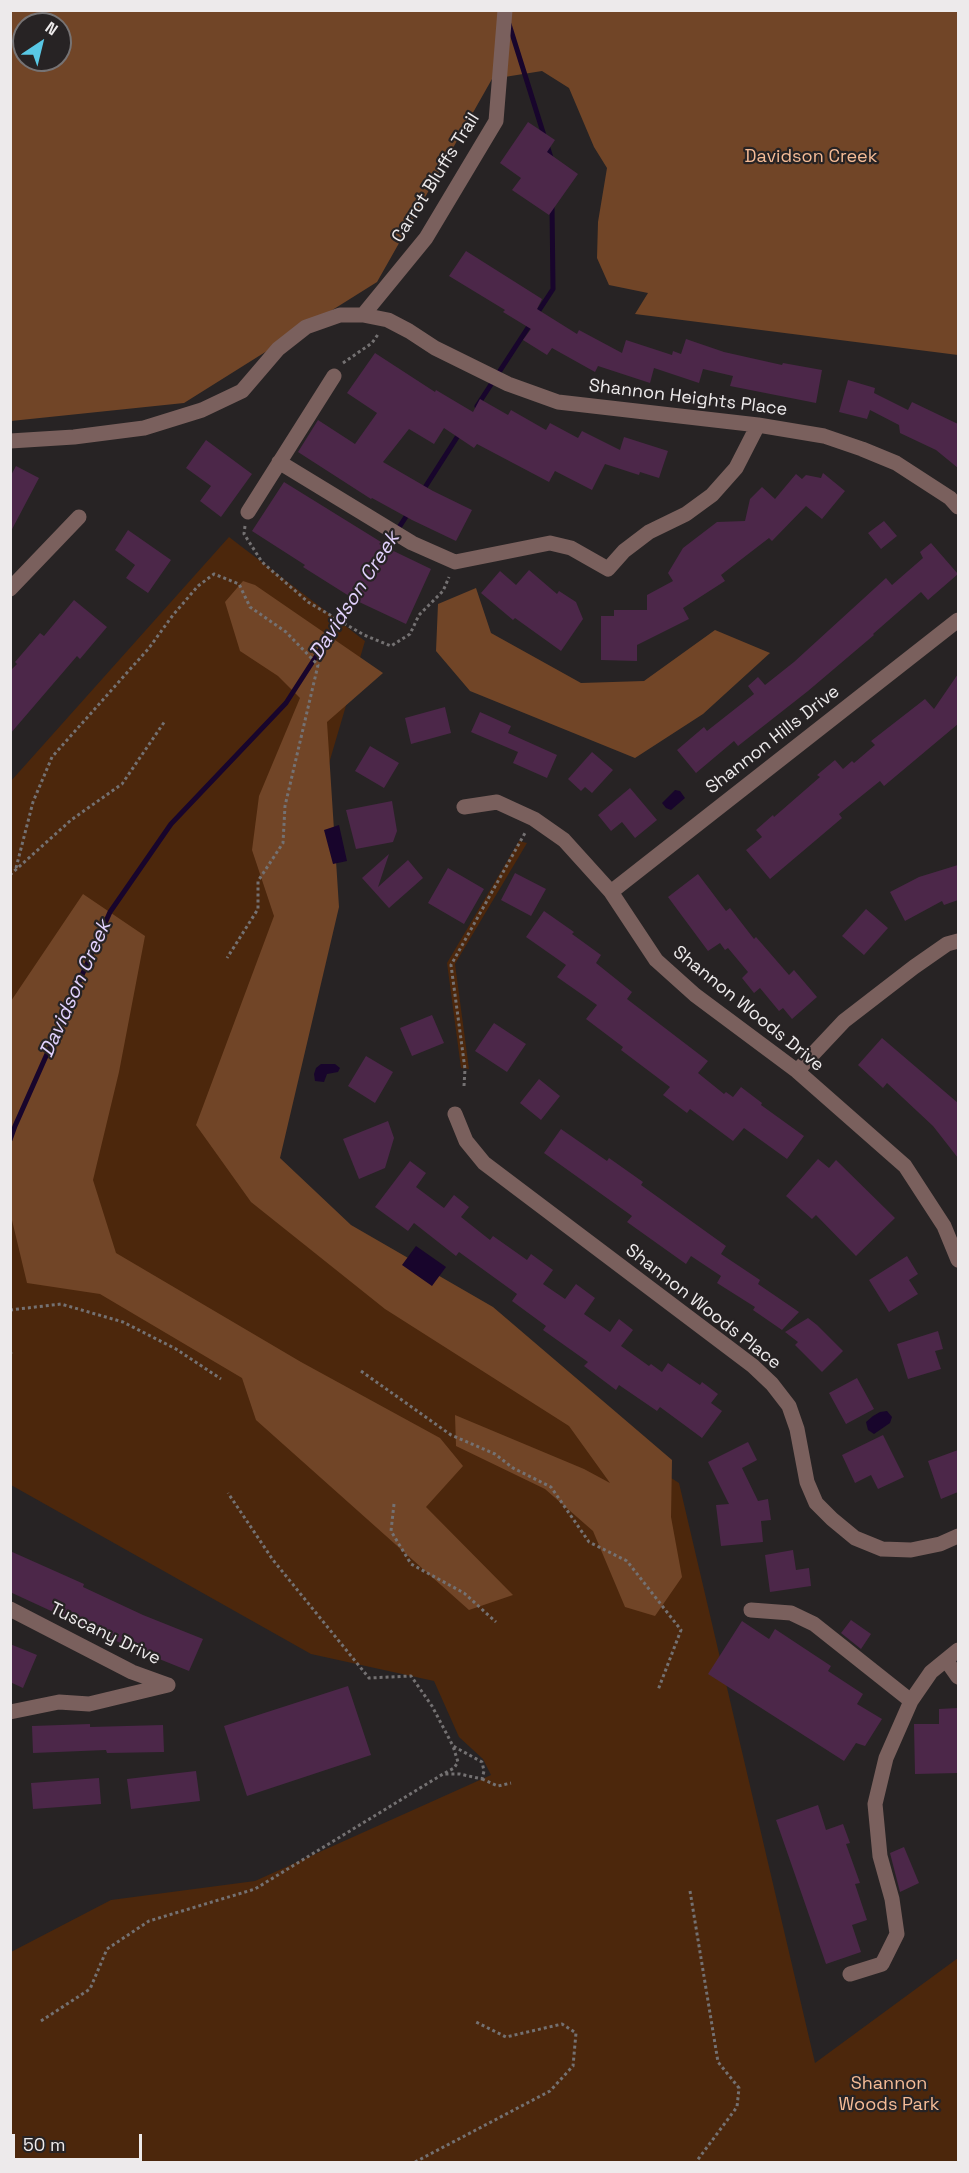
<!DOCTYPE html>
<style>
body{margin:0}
#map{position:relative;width:969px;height:2173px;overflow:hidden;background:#272324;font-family:"Space Grotesk",sans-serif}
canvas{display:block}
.frame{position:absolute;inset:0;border:12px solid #edeaeb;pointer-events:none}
.north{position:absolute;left:12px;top:12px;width:60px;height:60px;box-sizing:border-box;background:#272324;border:2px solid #767374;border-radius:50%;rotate:35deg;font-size:16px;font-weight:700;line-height:24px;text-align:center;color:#edeaeb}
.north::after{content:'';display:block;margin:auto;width:21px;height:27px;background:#59c8e5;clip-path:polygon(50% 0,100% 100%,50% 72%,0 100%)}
.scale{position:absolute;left:12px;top:2134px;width:130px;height:27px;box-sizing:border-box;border:3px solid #edeaeb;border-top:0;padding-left:8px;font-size:18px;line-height:21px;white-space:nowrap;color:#edeaeb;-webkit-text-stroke:4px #272324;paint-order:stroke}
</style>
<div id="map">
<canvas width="969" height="2173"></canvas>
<div class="frame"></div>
<div class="north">N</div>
<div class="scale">50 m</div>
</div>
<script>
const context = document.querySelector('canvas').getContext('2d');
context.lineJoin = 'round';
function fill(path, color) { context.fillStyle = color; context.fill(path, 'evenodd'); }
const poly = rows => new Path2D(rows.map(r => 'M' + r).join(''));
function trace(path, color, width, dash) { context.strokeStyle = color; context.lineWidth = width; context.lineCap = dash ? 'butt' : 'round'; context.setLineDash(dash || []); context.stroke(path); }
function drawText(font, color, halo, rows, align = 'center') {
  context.font = font + ' "Space Grotesk",sans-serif'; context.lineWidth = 4.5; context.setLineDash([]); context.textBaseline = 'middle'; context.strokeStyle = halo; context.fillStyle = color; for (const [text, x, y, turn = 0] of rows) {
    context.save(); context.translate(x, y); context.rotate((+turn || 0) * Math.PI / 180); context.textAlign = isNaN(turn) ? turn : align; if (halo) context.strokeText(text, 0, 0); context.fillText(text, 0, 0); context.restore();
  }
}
fill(poly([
 [229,537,365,641,221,1130,363,1281,679,1483,815,2063,958,1958,958,2162,11,2162,11,1952,111,1900,255,1881,491,1775,483,1759,459,1737,434,1681,311,1654,11,1485,11,781],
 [519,841,527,843,455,964,469,1069,461,1068,447,963]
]), '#4c270c');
fill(poly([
 [10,11,958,11,958,355,635,314,648,293,609,285,597,258,598,222,607,168,594,147,569,88,542,71,492,79,377,282,184,403,11,421],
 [24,24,60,24,60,60,24,60],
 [243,581,255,585,383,673,327,722,339,907,280,1158,351,1225,493,1307,672,1460,671,1517,682,1577,655,1616,625,1607,593,1531,545,1489,456,1446,455,1415,584,1469,610,1483,569,1426,385,1309,251,1202,196,1125,274,916,252,850,259,796,300,698,278,676,240,651,225,602],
 [476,588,491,633,581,683,644,681,715,630,770,653,703,714,635,758,470,691,436,651,438,604],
 [83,894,145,936,119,1072,93,1180,116,1253,301,1362,440,1438,463,1466,426,1507,513,1595,469,1610,256,1420,242,1378,100,1294,27,1283,11,1216,11,1001]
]), '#714527');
fill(poly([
 [675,790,680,791,685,798,671,810,666,808,662,803],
 [339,825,347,861,333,864,324,830],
 [321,1064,335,1064,340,1068,338,1072,327,1074,324,1082,315,1081,314,1074,316,1068],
 [416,1246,446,1267,432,1286,402,1265],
 [887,1411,892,1417,890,1423,874,1434,868,1430,866,1422,873,1416,880,1412]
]), '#18052c');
trace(poly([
 [509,24,552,161],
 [536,315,553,289,552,206],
 [477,406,531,323],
 [422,492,461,431],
 [383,552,409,512],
 [10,1140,15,1126,110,912,171,824,286,703,357,593]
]), '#18052c', 5);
fill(poly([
 [528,122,555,140,547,152,578,174,549,215,512,190,521,178,500,163],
 [466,251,542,299,537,309,577,334,579,330,622,353,626,340,672,355,673,351,681,354,686,339,724,352,782,365,783,363,822,370,816,403,730,386,733,376,703,369,699,383,654,368,650,383,598,366,595,372,552,348,547,355,523,340,531,329,503,312,505,310,449,276],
 [375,353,435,392,436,390,473,412,480,399,508,415,511,410,546,430,550,423,578,438,582,431,620,450,624,437,668,451,659,478,640,472,639,475,605,464,592,490,555,471,549,482,477,444,474,448,444,428,434,444,409,429,383,462,433,491,472,510,456,541,412,520,372,498,371,499,298,452,318,420,355,444,377,413,347,393],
 [848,380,875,388,874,393,908,410,912,402,958,424,958,468,936,450,900,433,899,425,870,410,867,419,839,412],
 [206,440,252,474,221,517,200,501,211,486,186,468],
 [16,466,39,478,10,533,10,477],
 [823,473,845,491,822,519,806,506,772,541,769,538,721,575,725,581,683,608,689,619,637,645,637,661,601,660,601,616,614,616,614,610,647,610,647,595,673,581,668,573,683,548,717,522,745,521,750,499,762,487,775,499,796,474,802,479,806,475,821,478],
 [284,482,381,542,379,544,431,569,406,624,357,601,303,567,305,565,252,531],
 [884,521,897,536,881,549,868,533],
 [128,530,171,560,148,593,126,578,135,565,115,550],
 [931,543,958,574,928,600,921,592,873,634,874,635,808,691,738,746,734,741,696,773,677,750,704,727,707,731,754,694,748,686,758,677,765,685,794,662,886,578,892,585,923,558,920,552],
 [529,570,557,594,559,591,576,602,583,619,561,651,515,618,513,620,481,593,500,571,516,585],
 [74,600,107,627,80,659,77,656,10,734,10,671,17,664,15,662,40,633,44,636],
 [958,674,958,724,884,786,880,781,839,814,842,818,770,879,746,850,762,837,756,830,773,815,774,817,820,777,817,775,835,760,843,769,852,761,854,763,875,745,871,741,925,699,934,709],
 [445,707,451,733,411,744,405,718],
 [480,712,511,726,508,733,557,755,547,778,513,763,518,752,471,732],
 [370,746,399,763,384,788,355,771],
 [592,752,613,770,592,793,585,787,581,791,568,779],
 [630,788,657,820,635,838,622,822,611,831,598,815],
 [392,801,397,831,393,842,356,849,346,810],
 [389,854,378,887,408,860,423,878,389,908,362,878],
 [958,865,958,900,944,905,942,901,905,921,890,892,919,877],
 [448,868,484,889,464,924,428,903],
 [515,873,546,889,531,916,501,900],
 [698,874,726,911,730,908,754,939,756,937,789,975,794,970,817,997,792,1019,783,1008,779,1011,760,988,754,993,742,978,748,972,728,948,725,950,720,943,708,951,668,897],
 [866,909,888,928,864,955,842,936],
 [544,911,574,932,572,934,601,955,596,963,632,992,627,999,708,1061,698,1073,724,1094,726,1092,733,1097,741,1087,762,1103,761,1105,804,1136,787,1159,744,1128,733,1141,690,1109,687,1113,663,1095,670,1087,621,1050,623,1047,586,1019,597,1005,557,977,566,965,526,937],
 [432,1015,444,1043,412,1056,400,1028],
 [494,1023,526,1044,507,1072,475,1051],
 [882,1038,958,1103,958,1158,933,1126,887,1083,883,1088,858,1065],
 [366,1056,393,1072,375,1103,348,1086],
 [539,1079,560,1096,541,1120,520,1103],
 [388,1121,394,1138,385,1168,359,1179,343,1139],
 [561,1129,607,1161,609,1158,643,1182,641,1185,726,1246,721,1254,760,1280,758,1284,799,1312,782,1330,753,1310,755,1307,717,1283,721,1276,691,1256,686,1264,627,1222,632,1216,544,1153],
 [818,1159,829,1168,836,1160,895,1218,856,1256,816,1215,812,1219,786,1196],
 [410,1161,426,1173,416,1187,444,1208,454,1195,469,1207,461,1217,490,1240,493,1236,527,1260,531,1254,553,1270,543,1284,565,1299,576,1284,595,1298,584,1314,610,1332,619,1319,633,1330,621,1346,649,1366,651,1364,662,1372,668,1363,700,1385,702,1382,718,1394,711,1403,722,1411,702,1438,660,1407,657,1411,619,1385,616,1390,584,1366,588,1362,543,1330,546,1326,512,1301,517,1294,459,1252,456,1256,414,1223,408,1231,375,1207],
 [907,1256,918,1274,909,1280,918,1294,889,1312,869,1280],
 [808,1318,817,1325,843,1351,822,1372,795,1345,798,1342,785,1332],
 [938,1331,943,1349,935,1351,941,1369,908,1379,897,1344],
 [857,1378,874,1409,846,1424,829,1393],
 [883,1435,904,1477,878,1489,871,1475,855,1483,842,1455],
 [748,1442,757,1460,742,1468,758,1501,768,1499,771,1520,761,1521,763,1542,721,1546,716,1505,729,1504,708,1462],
 [958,1450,958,1492,941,1499,928,1461],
 [793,1550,796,1570,809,1568,811,1586,770,1592,765,1555],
 [10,1551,84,1584,83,1587,143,1615,203,1639,189,1671,127,1646,10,1592],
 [851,1620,871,1634,861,1649,841,1633],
 [742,1621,769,1639,775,1629,831,1666,828,1671,863,1694,857,1704,882,1719,865,1746,856,1743,844,1761,708,1674],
 [10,1644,37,1655,23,1688,10,1682],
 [348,1686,371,1755,247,1796,224,1726],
 [958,1708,958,1773,915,1774,914,1724,939,1724,939,1709],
 [90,1724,90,1727,163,1725,164,1752,107,1753,106,1750,33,1753,32,1726],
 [196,1771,200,1801,131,1809,127,1779],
 [99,1778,101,1804,33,1809,31,1783],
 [818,1805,826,1830,843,1824,850,1843,846,1844,860,1883,855,1884,867,1920,852,1925,861,1952,826,1964,776,1820],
 [904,1847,919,1883,900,1892,890,1853]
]), '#4c2749');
trace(poly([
 [343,363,372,343,379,333],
 [245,526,244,534,262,562,308,602,364,635,391,646,410,634,419,615,443,591,449,577],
 [16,868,33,802,52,757,149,648,173,615,198,586,214,574,239,584,250,607,286,632,318,665,285,806,283,843,258,881,258,909,227,958],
 [10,875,71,820,122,784,165,721],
 [464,1086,465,1069,451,965,525,833],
 [10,1310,61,1304,123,1322,176,1349,221,1379],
 [10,1353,12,1354],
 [361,1371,451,1435,495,1454,513,1468,551,1487,589,1542,627,1561,681,1630,658,1690],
 [394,1504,391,1531,411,1564,464,1593,496,1622],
 [445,1773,454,1768,458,1762,453,1746],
 [482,1779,498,1786,511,1783],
 [690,1891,718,2062,739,2088,737,2107,696,2162],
 [41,2021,90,1989,107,1949,149,1921,255,1889,443,1774,460,1774,482,1779,484,1771,482,1762,453,1746,432,1706,411,1676,369,1678,273,1560,228,1493],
 [415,2162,550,2091,573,2066,576,2033,562,2024,506,2037,476,2022]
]), '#747172', 3, [3, 3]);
trace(poly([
 [363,315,426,238,496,121,505,10],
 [10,441,74,437,144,428,202,410,242,391,278,349,306,327,340,315,363,315,388,320,409,331,435,348,508,384,558,402,758,425,824,436,862,449,896,463,950,498,958,507],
 [279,462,412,543,455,562,550,543,571,548,608,569,624,551,649,532,686,514,712,495,736,468,758,425],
 [248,512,334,376],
 [10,589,79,517],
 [464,807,497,802,534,819,564,840,611,892,656,960,695,995,797,1071,905,1166,944,1226,958,1260],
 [611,892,958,620],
 [797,1071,844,1021,914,967,947,944,958,941],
 [455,1114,466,1141,484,1163,753,1366,772,1384,789,1406,797,1429,807,1482,816,1503,832,1519,855,1538,882,1549,911,1550,940,1544,958,1536],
 [10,1609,132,1672,168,1685],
 [751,1610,791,1613,814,1624,911,1701,931,1672,958,1650],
 [946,1660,958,1677],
 [10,1712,59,1702,89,1704,168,1685],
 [850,1974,882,1964,897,1934,892,1899,880,1856,875,1804,886,1758,911,1701]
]), '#7a605d', 15);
drawText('18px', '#f6bc97', '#272324', [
 ["Davidson Creek",811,157],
 ["Shannon",889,2084],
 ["Woods Park",889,2105]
]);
drawText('18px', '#edeaeb', '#272324', [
 ["Carrot Bluffs Trail",436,178,-58],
 ["Shannon Heights Place",688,398,7],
 ["Shannon Hills Drive",773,740,-38],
 ["Shannon Woods Drive",748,1009,39],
 ["Shannon Woods Place",703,1307,38],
 ["Tuscany Drive",105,1634,26]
]);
drawText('italic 20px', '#e2d2fe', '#272324', [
 ["Davidson Creek",355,596,-57],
 ["Davidson Creek",76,989,-66]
]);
</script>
